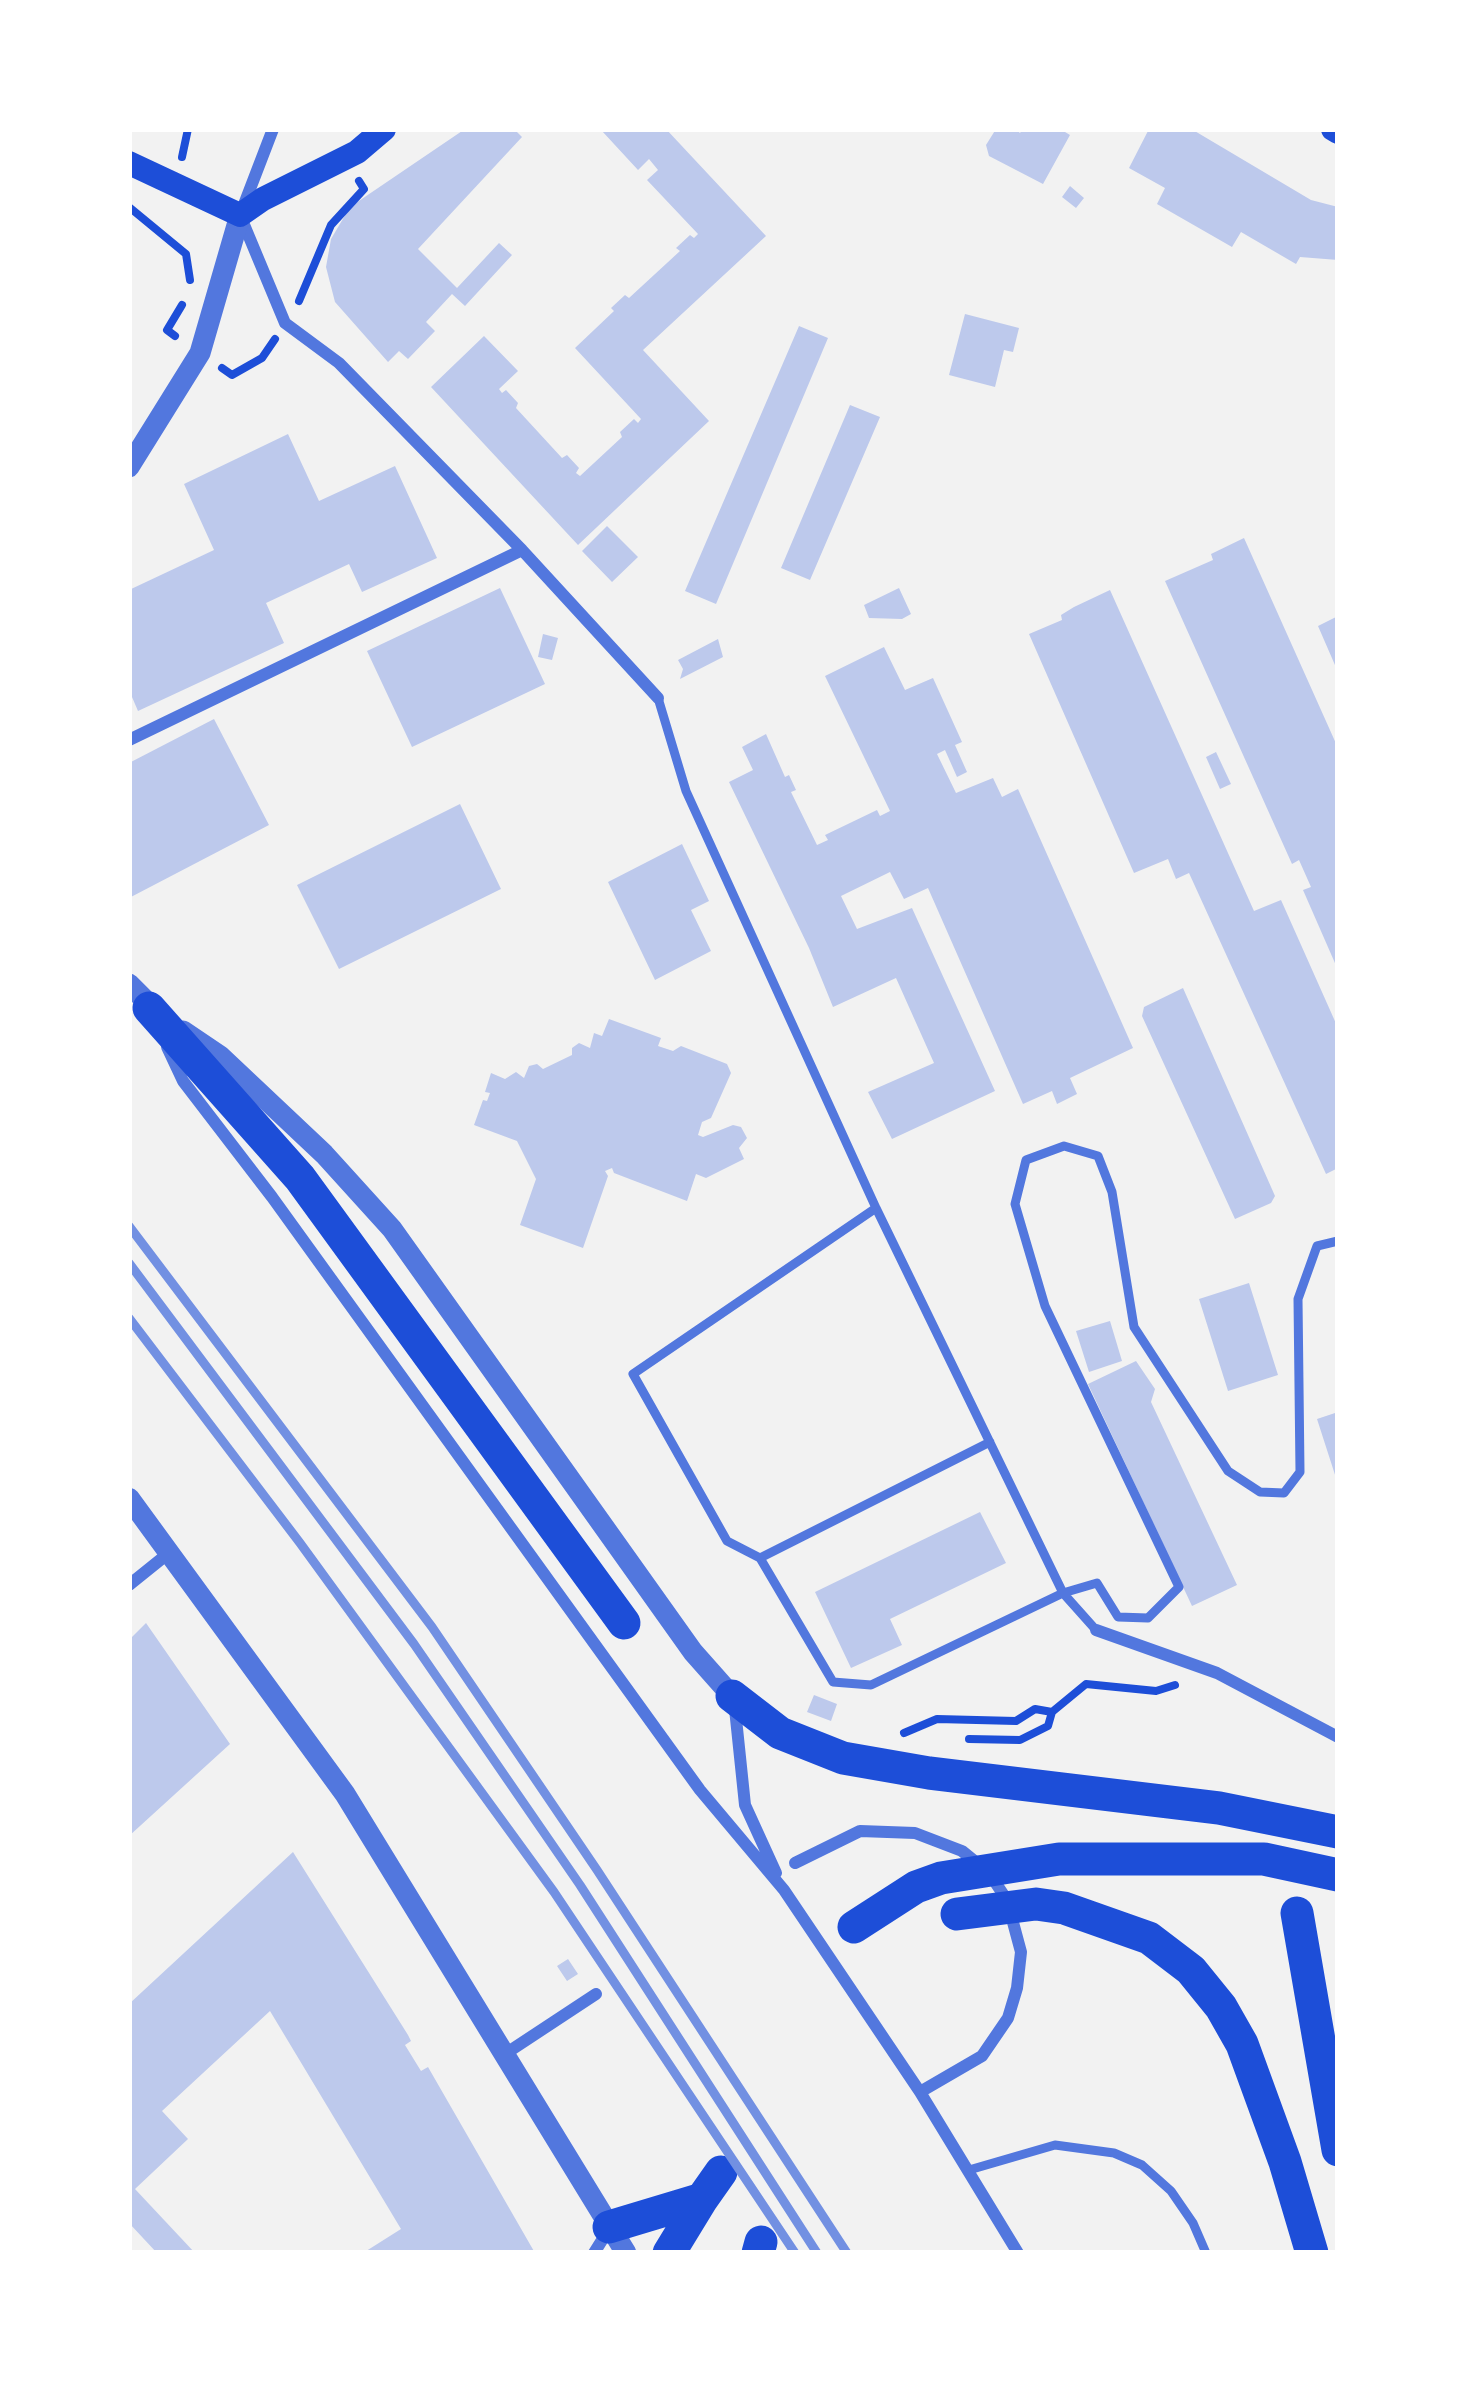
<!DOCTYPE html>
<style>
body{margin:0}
#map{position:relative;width:1467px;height:2382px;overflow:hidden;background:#f2f2f2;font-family:Figtree,sans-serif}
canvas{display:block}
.frame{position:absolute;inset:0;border:132px solid #fff;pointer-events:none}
</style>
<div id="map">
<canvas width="1467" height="2382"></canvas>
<div class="frame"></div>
</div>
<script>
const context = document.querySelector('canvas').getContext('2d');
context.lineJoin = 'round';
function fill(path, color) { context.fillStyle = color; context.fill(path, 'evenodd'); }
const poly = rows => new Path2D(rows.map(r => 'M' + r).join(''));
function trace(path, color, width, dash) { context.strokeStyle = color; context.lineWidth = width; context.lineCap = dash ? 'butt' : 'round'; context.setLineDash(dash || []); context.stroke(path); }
fill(poly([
 [465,129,514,129,522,137,418,249,457,288,499,243,512,255,465,306,452,294,426,322,435,331,408,359,399,351,388,362,335,302,326,267,331,239,350,207],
 [605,129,666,129,766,236,643,350,709,421,578,545,431,387,484,336,518,371,499,389,502,393,506,390,518,403,516,408,562,458,567,455,579,468,576,473,580,476,622,437,620,432,634,419,638,423,641,419,575,348,614,311,611,308,625,295,629,298,680,251,676,248,690,235,694,238,698,234,647,180,658,170,649,159,638,170,602,131],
 [996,129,1015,129,1020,133,1023,129,1060,129,1070,135,1043,184,989,156,986,145],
 [1149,129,1193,130,1311,200,1338,207,1338,260,1300,257,1296,264,1241,232,1232,247,1157,204,1165,188,1129,168],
 [1070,186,1084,198,1076,208,1062,197],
 [965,314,1019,328,1013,352,1004,350,995,387,949,375],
 [799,326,828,338,716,604,685,591],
 [850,405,880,417,810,580,781,568],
 [288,434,319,501,395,466,437,558,362,592,349,564,266,603,284,643,138,711,129,690,129,590,214,550,184,484],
 [607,526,638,557,612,582,582,551],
 [1244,538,1338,748,1338,970,1303,890,1311,887,1299,860,1292,864,1165,581,1213,560,1211,554],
 [500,588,545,684,412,747,367,651],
 [899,588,911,614,902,619,869,618,864,605],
 [1110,590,1254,911,1281,900,1338,1028,1338,1168,1326,1174,1189,873,1176,879,1168,859,1134,873,1029,634,1062,620,1061,615,1074,607],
 [1338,616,1338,672,1318,626],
 [543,634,558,638,552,660,538,657],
 [718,639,723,657,680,679,683,669,678,660],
 [884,647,905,690,933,678,962,742,955,745,967,772,957,777,945,750,937,754,956,793,993,778,1002,797,1018,789,1133,1048,1070,1078,1077,1094,1057,1104,1052,1091,1023,1104,928,888,904,899,890,872,841,896,857,929,912,908,995,1091,892,1139,868,1092,934,1063,896,978,833,1007,809,948,729,782,753,770,742,747,766,734,785,777,789,775,796,790,791,792,817,845,828,840,825,835,877,810,880,816,890,811,825,676],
 [214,719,269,825,129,898,129,763],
 [1216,752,1231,784,1220,789,1206,757],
 [460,804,501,889,339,969,297,885],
 [682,844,709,901,691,910,711,951,655,980,608,882],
 [1183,988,1275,1196,1271,1203,1235,1219,1142,1016,1144,1007],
 [609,1019,661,1038,658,1046,673,1051,681,1046,727,1064,731,1073,711,1118,702,1122,698,1135,703,1137,733,1125,741,1127,747,1138,739,1148,744,1159,706,1178,696,1174,687,1201,614,1173,612,1168,605,1171,608,1176,583,1248,520,1225,536,1179,517,1141,474,1125,483,1100,487,1101,490,1093,485,1092,491,1073,505,1079,516,1072,524,1078,529,1066,537,1064,543,1069,572,1055,572,1048,579,1043,590,1048,594,1033,602,1036],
 [1249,1283,1278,1375,1228,1391,1199,1299],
 [1110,1321,1122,1361,1089,1372,1076,1331],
 [1136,1361,1155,1389,1151,1402,1237,1585,1192,1606,1088,1384],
 [1338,1412,1338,1481,1337,1481,1317,1419],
 [980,1512,1006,1563,890,1619,902,1645,851,1668,815,1592],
 [146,1623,230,1744,129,1836,129,1640],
 [814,1695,837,1704,831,1721,807,1712],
 [293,1852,408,2035,411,2041,405,2045,421,2071,428,2067,535,2253,363,2253,401,2229,270,2011,162,2111,188,2139,135,2189,195,2253,157,2253,129,2223,129,2004],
 [568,1959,578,1974,567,1981,557,1966]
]), '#bdc9ec');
trace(poly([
 [182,157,188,129],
 [129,207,186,254,190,280],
 [299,301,331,225,364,189,359,181],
 [175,336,167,330,182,305],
 [222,368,232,375,262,358,275,339],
 [904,1733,937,1719,1016,1721,1035,1709,1052,1712],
 [969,1739,1020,1740,1048,1726,1052,1712,1086,1684,1156,1691,1175,1685]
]), '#1d4ed8', 8);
trace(poly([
 [658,698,686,791,876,1208,1063,1593,1096,1630],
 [876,1208,633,1374,727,1541,760,1558,833,1682,871,1685,1063,1593,1097,1583,1118,1617,1148,1618,1179,1587,1045,1306,1015,1204,1026,1160,1064,1146,1098,1156,1112,1192,1134,1327,1228,1471,1260,1492,1284,1493,1300,1472,1298,1299,1317,1246,1338,1241],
 [760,1558,990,1442],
 [969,2170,1055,2145,1114,2153,1142,2165,1171,2191,1193,2223,1206,2253]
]), '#5277de', 9);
trace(poly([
 [273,129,240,215,285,323,339,363,522,550,658,698],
 [129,740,522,550],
 [167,1047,183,1081,272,1197,700,1790,784,1890,920,2092,1018,2253],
 [129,1585,170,1552],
 [1096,1630,1217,1673,1338,1737],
 [735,1709,745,1805,776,1873],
 [795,1863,860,1831,915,1833,962,1851,989,1873,1007,1900,1021,1952,1017,1988,1008,2018,982,2056,920,2092],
 [505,2054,596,1994],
 [594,2253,609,2229]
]), '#5277de', 12);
trace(poly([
 [129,467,200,353,240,215],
 [129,984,158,1013],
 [183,1031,220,1056,324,1154,392,1229,693,1652,732,1696],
 [129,1498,345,1794,626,2253]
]), '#5277de', 21);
trace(poly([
 [1333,129,1338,132],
 [129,163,240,215,263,199,357,152,384,129]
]), '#1d4ed8', 24);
trace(poly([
 [149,1008,300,1178,624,1623],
 [732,1696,780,1733,843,1758,929,1773,1219,1808,1338,1832],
 [1297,1913,1338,2150],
 [957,1914,1036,1904,1064,1908,1149,1938,1191,1970,1221,2007,1242,2044,1285,2162,1312,2253],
 [854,1927,916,1887,941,1878,1059,1859,1264,1859,1338,1875],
 [609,2227,702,2199,721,2172],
 [669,2253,702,2199],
 [758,2253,761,2242]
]), '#1d4ed8', 33);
trace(poly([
 [129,1226,432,1627,597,1870,847,2253],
 [129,1263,414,1644,580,1885,817,2253],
 [129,1318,300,1543,554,1892,795,2253]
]), '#7290e2', 9);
</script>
